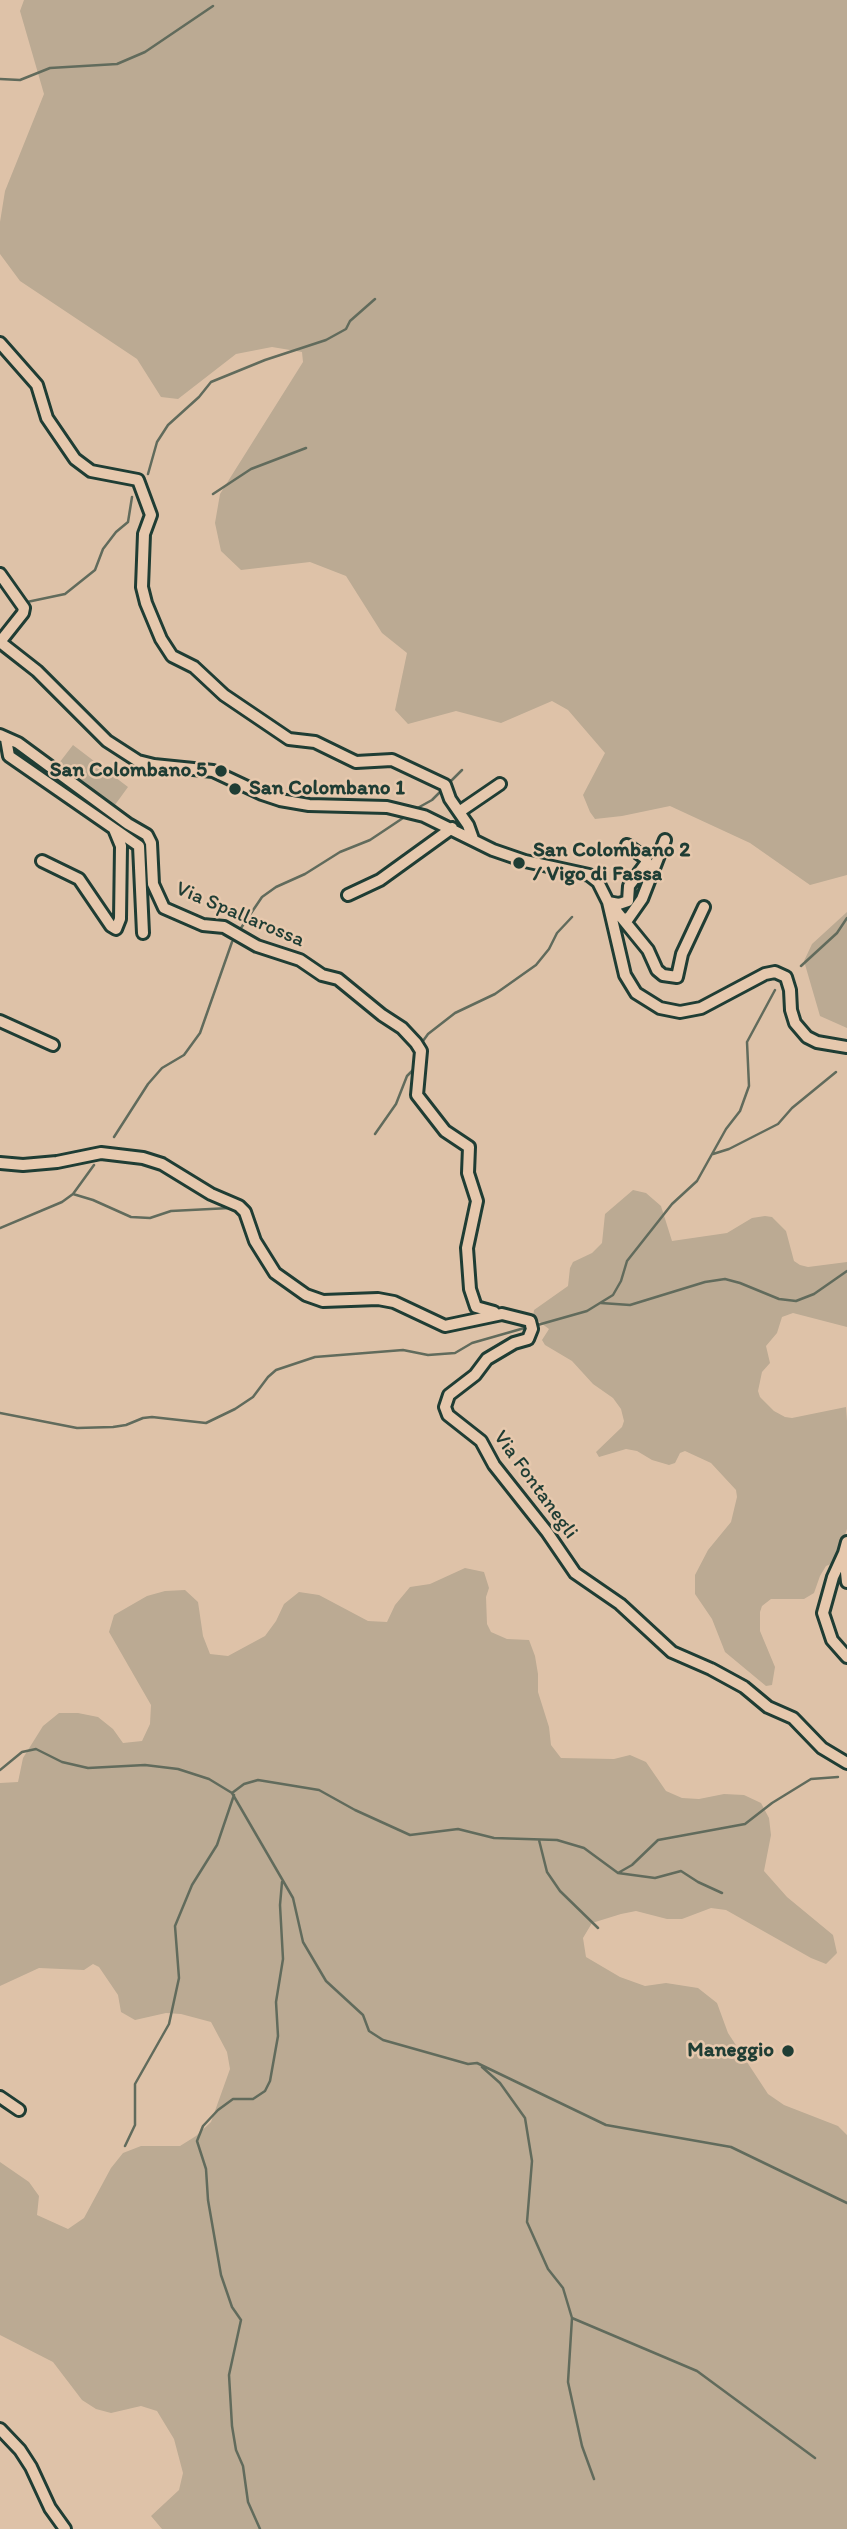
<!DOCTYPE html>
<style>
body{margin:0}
canvas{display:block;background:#dec2a8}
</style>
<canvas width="847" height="2529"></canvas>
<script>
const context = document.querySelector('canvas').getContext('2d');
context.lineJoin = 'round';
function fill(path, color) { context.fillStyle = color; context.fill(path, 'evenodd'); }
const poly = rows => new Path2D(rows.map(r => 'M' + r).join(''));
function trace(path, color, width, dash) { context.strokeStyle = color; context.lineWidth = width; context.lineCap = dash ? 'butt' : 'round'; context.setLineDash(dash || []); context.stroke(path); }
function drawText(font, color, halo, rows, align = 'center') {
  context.font = font + ' Itim,sans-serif'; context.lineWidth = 5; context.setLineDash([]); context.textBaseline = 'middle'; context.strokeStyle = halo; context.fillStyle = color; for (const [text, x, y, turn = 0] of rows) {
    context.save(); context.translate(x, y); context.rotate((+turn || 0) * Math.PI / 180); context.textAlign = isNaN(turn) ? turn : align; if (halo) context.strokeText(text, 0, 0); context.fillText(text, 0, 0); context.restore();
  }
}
fill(poly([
 [24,0,847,0,847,875,810,885,750,843,670,806,622,816,595,819,590,812,583,795,605,753,568,710,552,701,501,723,456,711,408,724,395,710,407,653,382,633,346,576,310,562,241,570,221,551,215,523,220,494,303,362,302,352,272,347,236,354,178,399,161,397,137,359,20,281,0,254,0,222,5,191,44,94,20,11],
 [73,745,128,787,112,809,56,767],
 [847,912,847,1028,820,1016,804,961,812,944],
 [633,1190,646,1193,661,1206,672,1241,727,1233,752,1218,765,1216,772,1217,786,1231,794,1261,800,1265,808,1267,847,1262,847,1327,793,1313,782,1317,777,1333,766,1346,770,1363,762,1372,758,1391,760,1397,774,1411,785,1417,792,1418,846,1407,847,1421,847,1529,845,1535,831,1564,826,1566,820,1576,814,1593,804,1599,771,1599,762,1606,760,1612,760,1631,775,1667,772,1685,766,1686,725,1652,712,1619,695,1594,695,1575,708,1550,731,1522,737,1497,736,1490,711,1463,685,1451,680,1453,675,1463,669,1465,652,1460,637,1451,626,1449,599,1457,596,1452,622,1427,624,1421,621,1409,613,1398,593,1384,572,1361,545,1345,542,1340,549,1329,533,1317,534,1310,568,1286,570,1268,573,1262,592,1253,602,1243,605,1214],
 [465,1568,484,1572,489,1588,486,1597,487,1624,491,1632,507,1639,529,1640,535,1656,538,1674,538,1692,549,1727,551,1745,561,1758,614,1759,630,1755,646,1762,666,1791,682,1798,699,1799,724,1794,744,1795,761,1803,769,1818,771,1835,764,1871,787,1897,833,1935,837,1953,826,1964,811,1958,726,1910,711,1908,682,1919,667,1919,636,1911,621,1914,592,1923,583,1938,586,1957,620,1977,645,1986,666,1983,698,1988,717,2003,728,2033,768,2094,784,2105,838,2126,847,2135,847,2529,162,2529,151,2516,179,2490,183,2473,174,2439,157,2411,141,2406,111,2413,96,2409,82,2400,53,2362,0,2335,0,2162,29,2182,39,2196,37,2215,68,2229,84,2218,111,2168,123,2153,141,2146,180,2146,196,2136,211,2122,230,2069,227,2052,211,2022,181,2014,166,2013,135,2020,121,2012,118,1995,99,1967,93,1964,84,1970,39,1968,0,1986,0,1783,18,1782,23,1758,43,1726,59,1713,78,1713,98,1717,113,1729,123,1743,142,1741,150,1724,151,1705,109,1632,114,1615,147,1596,165,1591,185,1590,198,1602,203,1636,210,1654,228,1656,265,1636,276,1621,284,1604,299,1592,319,1595,368,1621,387,1622,395,1605,410,1587,430,1584]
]), '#bbaa93');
trace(poly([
 [0,79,20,80,50,68,117,64,145,52,213,6],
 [148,474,157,442,168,425,199,397,211,382,265,360,326,340,346,329,350,321,375,299],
 [213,494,251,469,306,448],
 [27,602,65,594,95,570,103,549,116,532,128,522,132,497],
 [447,785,462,770],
 [414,810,432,800,443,789],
 [241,928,262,897,276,887,305,874,340,852,370,840,406,816],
 [801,966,837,933,847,918],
 [423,1041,428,1034,455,1013,495,994,536,965,549,949,557,933,572,917],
 [375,1134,396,1104,407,1076,415,1068],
 [114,1137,148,1084,162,1068,184,1055,200,1033,232,942],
 [713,1154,729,1149,778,1124,792,1108,836,1072],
 [73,1194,93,1200,131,1217,150,1218,171,1211,230,1208],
 [0,1228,62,1202,73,1194,94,1165],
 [601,1303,630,1305,705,1282,725,1279,740,1283,779,1299,796,1301,814,1294,847,1271],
 [534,1326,587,1311,613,1295,621,1281,627,1261,672,1204,697,1181,726,1129,740,1111,749,1086,747,1042,775,990],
 [0,1413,77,1428,113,1427,126,1425,143,1418,152,1417,206,1423,235,1409,253,1397,268,1377,276,1370,315,1357,403,1350,428,1355,455,1353,472,1343,528,1327],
 [0,1770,22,1752,36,1749,62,1762,88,1768,145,1765,178,1769,209,1779,232,1793,293,1898,303,1942,326,1981,363,2015,369,2031,383,2040,468,2064,477,2063,606,2125,731,2147,847,2203],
 [232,1793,244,1784,258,1780,319,1790,355,1810,410,1835,458,1829,494,1838,557,1840,584,1848,618,1873,655,1878,681,1871,698,1882,722,1893],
 [539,1840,547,1872,560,1891,598,1928],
 [618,1873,632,1865,658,1840,745,1824,772,1803,811,1779,838,1777],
 [482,2067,500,2083,525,2118,532,2161,527,2222,548,2269,563,2288,572,2318,568,2382,582,2446,594,2479],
 [125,2146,135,2125,135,2084,169,2024,179,1978,175,1926,192,1885,217,1845,234,1795],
 [572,2318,697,2371,815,2458],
 [260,2529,248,2502,243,2466,236,2450,232,2426,229,2375,241,2320,232,2307,221,2275,208,2200,206,2169,197,2141,203,2126,218,2110,233,2099,253,2099,265,2091,270,2081,278,2036,276,2002,283,1959,280,1905,282,1882]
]), '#616b5c', 2.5);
const minor = poly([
 [0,343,37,385,47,418,75,459,91,471,138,480,151,515,144,534,142,587,146,603,161,639,172,656,194,667,224,695,289,739,315,742,356,762,392,760,445,785,450,799,468,825,473,839],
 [0,574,24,608,23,613,0,642],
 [0,642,37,671,107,741,138,761,154,765,213,771,262,794,280,800,309,805,387,807,424,816,493,850,525,861,589,875,598,882,608,902,625,975,636,993,660,1008,680,1012,701,1008,765,974,775,972,786,977,790,990,791,1010,795,1023,807,1037,817,1042,847,1047],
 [0,735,18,743,128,824,147,835,151,843,153,884,164,908,203,925,224,927,257,946,300,960,322,975,338,979,382,1015,402,1028,416,1043,421,1051,417,1095,445,1131,469,1147,468,1173,477,1201,467,1248,470,1289,476,1307,494,1312],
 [6,739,9,756,139,846,143,933],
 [459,812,500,784],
 [42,861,79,879,111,926,116,929,120,919,121,846,114,829],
 [348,895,380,880,452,828],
 [608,902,619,904,628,901,629,886,647,862,645,858,627,845],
 [610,908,617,912,648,950,657,970,663,975,677,977,682,954,704,907],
 [622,918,628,919,642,899,665,840],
 [0,1021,53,1045],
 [0,1163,23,1165,57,1162,101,1153,143,1158,162,1164,211,1194,239,1206,245,1212,255,1241,275,1273,306,1295,323,1301,378,1299,394,1302,445,1326,502,1314,530,1321,532,1329,528,1339,514,1343,487,1359,475,1375,449,1395,445,1407,448,1415,481,1441,494,1465,547,1532,575,1573,620,1604,672,1652,711,1669,744,1687,768,1707,793,1718,822,1748,847,1763],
 [847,1542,844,1553,847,1582],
 [844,1553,833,1577,823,1613,832,1640,847,1657],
 [0,2097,19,2110],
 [0,2429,20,2450,31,2467,50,2508,65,2529]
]);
trace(minor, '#1f3d34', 16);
trace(minor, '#e6c8ad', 10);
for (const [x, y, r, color] of [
 [221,771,7,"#1f3d34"],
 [235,789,7,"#1f3d34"],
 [519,863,7,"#1f3d34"],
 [788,2051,7,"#1f3d34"]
]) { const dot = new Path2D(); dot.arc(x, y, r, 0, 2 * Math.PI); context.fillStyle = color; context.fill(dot); trace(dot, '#e6c8ad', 2.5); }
drawText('bold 21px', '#1f3d34', '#e6c8ad', [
 ["San Colombano 5",207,771],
 ["San Colombano 1",249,789,"left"],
 ["San Colombano 2",533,851,"left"],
 ["/ Vigo di Fassa",533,875,"left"],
 ["Maneggio",774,2051]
], 'right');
drawText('21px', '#1f3d34', '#e6c8ad', [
 ["Via Spallarossa",240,915,23],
 ["Via Fontanegli",535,1485,54]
]);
</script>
